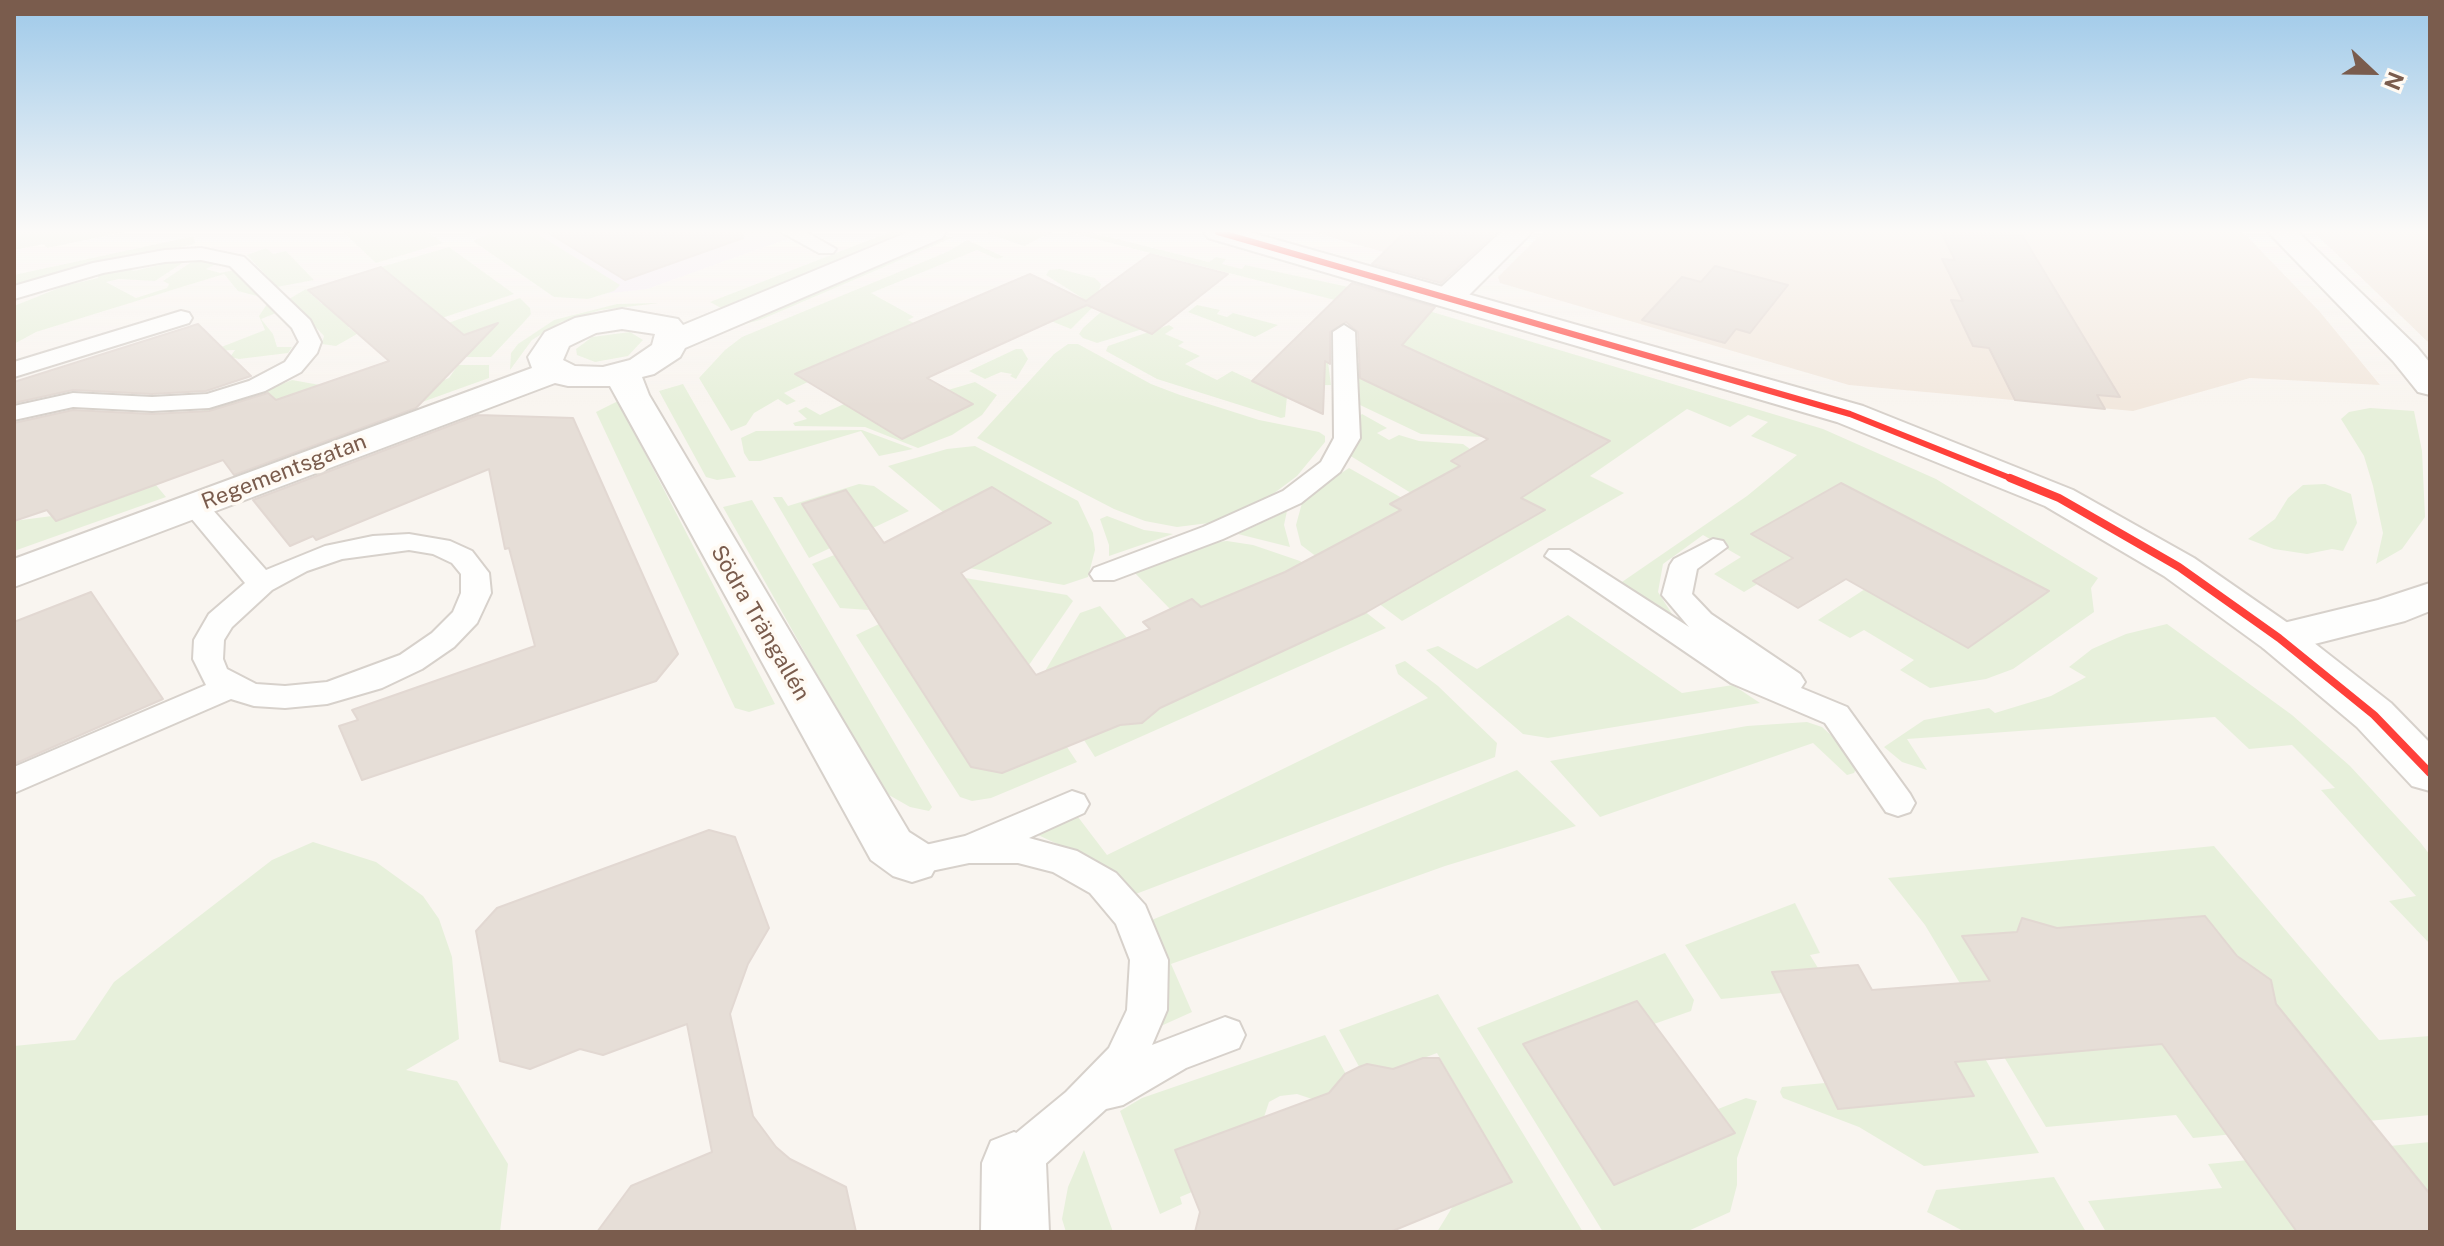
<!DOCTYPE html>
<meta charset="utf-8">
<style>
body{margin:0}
#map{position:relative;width:2444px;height:1246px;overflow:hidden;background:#f9f5f0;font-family:"Public Sans",sans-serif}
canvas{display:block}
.frame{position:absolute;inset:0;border:16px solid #7a5c4d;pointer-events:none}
.north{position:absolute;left:2332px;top:32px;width:80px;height:80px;-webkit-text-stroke:6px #fffaf3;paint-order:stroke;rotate:112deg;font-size:22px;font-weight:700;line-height:32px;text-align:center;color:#7a5c4d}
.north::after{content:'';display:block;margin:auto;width:28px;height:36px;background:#7a5c4d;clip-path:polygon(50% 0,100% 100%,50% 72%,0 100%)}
</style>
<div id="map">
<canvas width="2444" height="1246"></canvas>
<div class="frame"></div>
<div class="north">N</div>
</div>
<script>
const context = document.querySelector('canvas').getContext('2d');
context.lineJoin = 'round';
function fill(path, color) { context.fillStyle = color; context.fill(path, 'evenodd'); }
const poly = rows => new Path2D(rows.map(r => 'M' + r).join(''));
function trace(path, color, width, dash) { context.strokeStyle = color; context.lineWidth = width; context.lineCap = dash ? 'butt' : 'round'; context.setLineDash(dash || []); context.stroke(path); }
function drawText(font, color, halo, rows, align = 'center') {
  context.font = font + ' "Public Sans",sans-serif'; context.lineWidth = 7; context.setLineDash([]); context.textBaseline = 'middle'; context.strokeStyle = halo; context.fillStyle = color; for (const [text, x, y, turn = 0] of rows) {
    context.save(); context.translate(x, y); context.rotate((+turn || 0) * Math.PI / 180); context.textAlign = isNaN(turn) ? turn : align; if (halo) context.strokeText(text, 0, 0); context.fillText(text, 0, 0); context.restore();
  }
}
fill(poly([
 [1313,232,1490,232,1450,271],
 [1543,232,2243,232,2320,312,2380,385,2250,378,2133,411,1849,385,1500,283,1498,277],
 [2313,232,2430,232,2430,344,2344,261]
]), '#f2e8de');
fill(poly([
 [465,232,806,232,647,289,566,298]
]), '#f6eef6');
fill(poly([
 [124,232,47,248,44,244,14,250,14,233,21,232],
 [343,232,428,232,443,243,376,263],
 [493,232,534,232,620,285,614,291,588,299,554,297,473,241],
 [890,232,915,232,721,308,710,302],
 [1052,232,1024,246,987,233,988,232],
 [1068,232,1089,232,1209,262,1216,257,1226,259,1222,264,1242,269,1245,265,1349,287,1823,429,1936,479,2098,578,2091,588,2094,612,2013,669,1986,679,1930,688,1900,670,1914,660,1864,630,1850,638,1818,620,1865,589,1847,579,1811,601,1769,577,1744,592,1714,574,1741,557,1703,535,1663,564,1658,592,1674,617,1619,584,1747,496,1797,455,1751,436,1768,422,1748,415,1730,427,1687,409,1590,476,1624,493,1402,621,1301,545,1296,525,1302,503,1314,491,1349,468,1402,498,1391,504,1401,510,1327,550,1395,596,1544,510,1521,498,1599,449,1595,434,1377,360,1352,357,1354,346,1391,355,1421,322],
 [194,236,195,243,190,245,14,286,14,275],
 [943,236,954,237,760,320,741,325,731,322],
 [967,240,1004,257,997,259,977,250,871,293,914,317,908,320,914,323,796,374,808,382,784,393,796,401,787,405,778,399,754,413,746,425,731,431,699,378,725,350,742,337,947,252],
 [449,247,514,294,442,318,381,267],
 [266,248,273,254,286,251,314,280,277,287,247,255],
 [187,260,155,281,119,279,106,282,136,298,167,288,169,284,163,281,190,263,199,261,216,264,206,269,220,273,235,270,261,297,238,291,224,274,36,332,14,344,14,306,64,286,98,278,98,273,131,266,133,271,160,265,162,261],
 [1060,269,1095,278,1101,284,1095,305,1071,329,1051,321,1090,303,1046,275,1049,270],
 [306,289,322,304,337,300,359,323,348,327,357,334,336,346,322,344,324,336,289,299],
 [520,298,530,308,531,314,524,322,491,357,465,357,448,323],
 [659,303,601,310,561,322,532,340,510,370,511,353,518,344,554,320,617,304],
 [267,304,276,313,261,319,273,334,277,347,292,347,288,353,239,359,230,357,235,350,211,351,265,330,259,316],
 [1197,305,1220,310,1217,314,1227,317,1233,313,1278,325,1255,337,1188,312],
 [1103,310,1146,328,1097,343,1083,338,1079,334,1083,328],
 [1169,325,1174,328,1165,334,1184,342,1178,346,1200,356,1185,364,1217,380,1232,371,1262,385,1327,354,1331,385,1288,386,1285,417,1281,418,1157,379,1106,351,1108,346],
 [630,332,643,340,628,356,595,362,577,355,576,349,592,337],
 [1068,344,1078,344,1151,384,1180,395,1259,420,1319,432,1325,436,1325,442,1297,476,1269,497,1209,523,1177,527,1145,521,1114,509,977,438,1054,354],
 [1016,349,1022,349,1028,359,1016,379,1010,376,1012,374,1001,372,985,379,969,371],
 [1351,363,1375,365,1382,388,1483,437,1421,434,1360,405],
 [458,365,489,365,489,378,400,410,389,400,449,378],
 [292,380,320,385,276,400,166,421,240,400],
 [975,382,997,395,982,415,952,435,918,448,865,427,795,426,793,423,807,419,798,411,806,407,820,415,844,404,902,439,972,404,948,390],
 [683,384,736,477,717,480,706,477,659,391],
 [618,401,775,704,749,712,735,708,596,412],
 [2370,408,2414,411,2422,451,2425,517,2402,549,2376,564,2383,533,2373,486,2364,456,2341,419,2349,412],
 [1362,414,1387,428,1377,433,1389,440,1399,435,1419,441,1463,444,1470,449,1451,461,1471,473,1411,493,1349,455,1356,419],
 [862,430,913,449,879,456,861,431,760,461,749,461,744,453,741,438,756,431],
 [975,446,1078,501,1093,533,1095,550,1088,577,1064,585,969,568,1050,523,992,487,943,512,888,466,947,449],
 [859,484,874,486,909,511,809,558,773,497,782,497,788,506],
 [2325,484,2351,494,2357,523,2343,551,2332,549,2307,554,2274,549,2248,539,2275,519,2288,498,2303,485],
 [156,485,166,497,14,551,14,521,52,516,57,521],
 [752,500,932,807,929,811,910,807,889,795,868,765,723,507],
 [1287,511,1284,525,1290,547,1238,534],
 [1107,516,1144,530,1173,534,1109,556,1109,545,1100,519],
 [1227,541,1253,545,1300,561,1386,628,1095,757,1084,740,1122,724,1140,723,1151,712,1350,620,1290,570,1201,607,1192,599,1170,609,1133,571,1206,543],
 [849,549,841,566,869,610,840,608,812,564],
 [965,578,1067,595,1073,601,1029,665],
 [1100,606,1127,638,1045,671,1080,613],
 [1568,615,1682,693,1733,685,1760,703,1548,738,1523,734,1426,650,1438,646,1477,669],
 [879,624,971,767,1003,773,1067,747,1077,762,991,798,972,801,960,797,856,635],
 [2167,624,2292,715,2350,766,2420,842,2430,855,2430,944,2389,901,2416,896,2321,790,2335,788,2292,745,2249,749,2215,717,1907,739,1927,770,1902,762,1884,747,1924,720,1989,708,1995,713,2051,696,2086,677,2069,667,2092,649,2126,634],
 [1405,661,1438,686,1497,743,1495,757,1128,897,1085,857,1038,835,1061,814,1078,817,1107,855,1428,698,1398,674,1395,665],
 [1807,722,1822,727,1842,745,1856,769,1854,773,1847,775,1813,743,1600,817,1550,761,1747,726],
 [1517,770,1576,826,1445,866,1171,964,1192,1012,1152,1030,1142,924],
 [313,842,376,862,423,896,439,919,452,957,459,1039,406,1070,457,1081,508,1164,500,1232,14,1232,14,1046,75,1040,114,982,272,860],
 [2214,846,2379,1040,2430,1036,2430,1115,2193,1138,2176,1115,2046,1127,1925,925,1888,878],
 [1795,903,1820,953,1810,955,1818,968,1772,973,1782,993,1721,999,1685,945],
 [1665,953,1694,1000,1691,1011,1654,1024,1637,1001,1523,1044,1614,1184,1735,1133,1718,1109,1746,1098,1757,1101,1737,1158,1737,1185,1730,1212,1686,1232,1603,1232,1477,1028],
 [1438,994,1583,1232,1437,1232,1453,1206,1511,1181,1437,1053,1373,1077,1362,1072,1339,1030],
 [1325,1035,1348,1078,1346,1087,1312,1099,1297,1094,1280,1096,1269,1102,1264,1117,1176,1150,1192,1192,1180,1197,1182,1204,1160,1214,1120,1111,1142,1098],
 [1975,1041,2039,1153,1924,1166,1859,1127,1783,1098,1780,1092,1782,1087,1825,1083,1839,1109,1974,1096,1944,1042],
 [2430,1142,2430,1232,2106,1232,2088,1201,2222,1188,2208,1164],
 [1084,1150,1113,1232,1066,1232,1062,1219,1068,1187],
 [2054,1177,2086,1232,1965,1232,1927,1212,1936,1190]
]), '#e7f0db');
const building = poly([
 [547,232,742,232,743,238,625,280,547,232],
 [1405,232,1497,232,1441,283,1372,264,1405,232],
 [1941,232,2022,235,2120,397,2097,395,2105,409,2015,400,1989,348,1973,346,1951,300,1963,301,1942,259,1955,260,1941,232],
 [1150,254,1228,274,1152,334,1087,305,927,378,973,404,902,439,795,374,1030,274,1086,301,1150,254],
 [1715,266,1788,285,1750,333,1736,329,1725,343,1642,320,1682,277,1701,282,1715,266],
 [381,267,464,335,498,323,416,408,234,475,223,460,56,521,47,510,14,521,14,423,73,410,152,414,209,411,268,393,276,400,389,361,308,290,381,267],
 [1352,283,1435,307,1402,345,1610,441,1521,498,1545,510,1365,613,1160,708,1142,723,1120,725,1002,773,971,767,802,504,846,490,884,543,992,487,1051,523,961,573,1036,675,1150,629,1143,622,1192,599,1201,607,1285,572,1401,510,1390,504,1460,466,1451,461,1488,439,1360,378,1358,332,1346,322,1330,332,1330,364,1325,361,1323,414,1252,381,1352,283],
 [198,324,251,376,206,391,152,394,73,390,14,403,14,382,198,324],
 [478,415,573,418,678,654,656,681,362,780,339,726,358,720,352,710,535,646,509,548,505,549,489,469,316,540,313,536,290,546,253,500,478,415],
 [1841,483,2049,591,1968,648,1846,579,1798,608,1753,581,1793,558,1751,534,1841,483],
 [91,592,163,699,14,764,14,622,91,592],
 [709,830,735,837,769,928,748,964,730,1014,753,1116,776,1147,790,1159,846,1187,856,1232,597,1232,631,1186,712,1152,687,1024,603,1055,580,1049,530,1069,500,1061,476,931,497,908,709,830],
 [2205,916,2237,956,2271,980,2276,1004,2430,1194,2430,1232,2297,1232,2162,1044,1955,1062,1974,1096,1838,1109,1772,972,1858,965,1872,990,1990,981,1962,936,2017,932,2022,918,2057,928,2205,916],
 [1637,1001,1735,1133,1614,1185,1523,1044,1637,1001],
 [1423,1058,1439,1058,1512,1182,1390,1232,1195,1232,1200,1212,1175,1150,1329,1093,1345,1074,1359,1067,1367,1064,1393,1069,1423,1058]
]);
fill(building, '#e6ded7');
trace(building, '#e2d8d2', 2);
const service = poly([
 [781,232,806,232,836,249,833,253,819,253,781,232],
 [201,248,244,257,310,320,321,342,317,353,301,372,265,391,209,408,152,411,73,407,14,420,14,406,73,393,152,397,207,394,249,381,285,362,299,342,292,328,230,266,201,260,165,262,103,273,14,299,14,286,93,263,165,250,201,248],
 [181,311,189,313,192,318,189,323,14,377,14,362,181,311],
 [1344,325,1355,332,1360,438,1340,472,1301,503,1223,539,1114,580,1094,580,1090,574,1094,568,1203,527,1283,491,1321,462,1334,438,1333,332,1344,325],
 [194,498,204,500,266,570,325,546,373,536,409,534,450,541,472,551,489,573,491,593,477,623,454,647,422,669,382,688,327,704,285,708,254,706,231,699,14,793,14,767,206,685,193,659,194,640,209,614,245,583,181,506,184,500,194,498],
 [409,550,433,554,452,563,461,574,461,593,453,612,432,633,400,655,327,682,285,686,256,684,227,669,223,659,224,640,232,627,272,590,307,571,342,559,409,550],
 [1713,539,1723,541,1727,547,1697,569,1692,594,1711,614,1800,674,1805,682,1801,688,1847,707,1910,794,1915,803,1910,812,1898,816,1886,812,1825,723,1731,683,1545,556,1549,550,1569,550,1689,627,1662,595,1670,565,1674,559,1713,539],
 [1072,791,1084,795,1089,804,1084,813,1029,838,1077,851,1116,873,1145,905,1168,960,1167,1010,1152,1045,1225,1017,1239,1022,1245,1035,1239,1048,1186,1068,1123,1105,1106,1109,1030,1178,1014,1184,998,1178,992,1163,998,1148,1066,1092,1109,1048,1127,1010,1130,960,1116,924,1090,893,1053,872,1018,863,969,863,912,875,899,871,894,861,899,851,965,836,1072,791]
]);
const minor = poly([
 [908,232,946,232,942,238,685,348,680,357,654,374,642,377,649,395,909,832,931,846,939,861,931,876,912,882,893,876,871,860,610,386,568,386,555,383,14,587,14,559,532,368,528,357,545,332,575,318,622,309,678,319,683,325,908,232],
 [622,329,655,334,652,345,630,360,603,367,575,366,563,360,569,346,596,333,622,329],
 [1501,232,1532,232,1460,304,1438,304,1433,297,1438,290,1501,232],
 [2268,232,2298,232,2417,347,2430,363,2430,395,2418,392,2393,361,2268,232],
 [2430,583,2430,611,2405,621,2279,653,2263,648,2257,638,2263,628,2378,600,2430,583],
 [1014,1132,1037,1141,1046,1163,1049,1232,981,1232,982,1163,991,1141,1014,1132]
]);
const tertiary = poly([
 [1204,232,1249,232,1863,406,2073,490,2194,558,2295,628,2391,703,2430,743,2430,791,2412,786,2357,727,2263,648,2164,576,2045,506,1837,422,1208,238,1204,232]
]);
trace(service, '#d7d1cb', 4);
trace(minor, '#d7d1cb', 4);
trace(tertiary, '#d7d1cb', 4);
fill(service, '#fefefd');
fill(minor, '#fefefd');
fill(tertiary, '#fefefd');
trace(poly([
 [1218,232,1850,414,2015,480]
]), '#ff403a', 6);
trace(poly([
 [2010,478,2059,498,2179,567,2279,638,2374,715,2430,773]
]), '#ff403a', 8);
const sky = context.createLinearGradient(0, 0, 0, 406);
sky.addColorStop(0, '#9ec9e9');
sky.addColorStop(0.57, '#fcfaf8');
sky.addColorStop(1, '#fcfaf800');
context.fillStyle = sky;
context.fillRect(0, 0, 2444, 406);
drawText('22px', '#7a5c4d', '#fffaf3', [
 ["Regementsgatan",284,472,-21],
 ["Södra Trängallén",760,623,60]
]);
</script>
